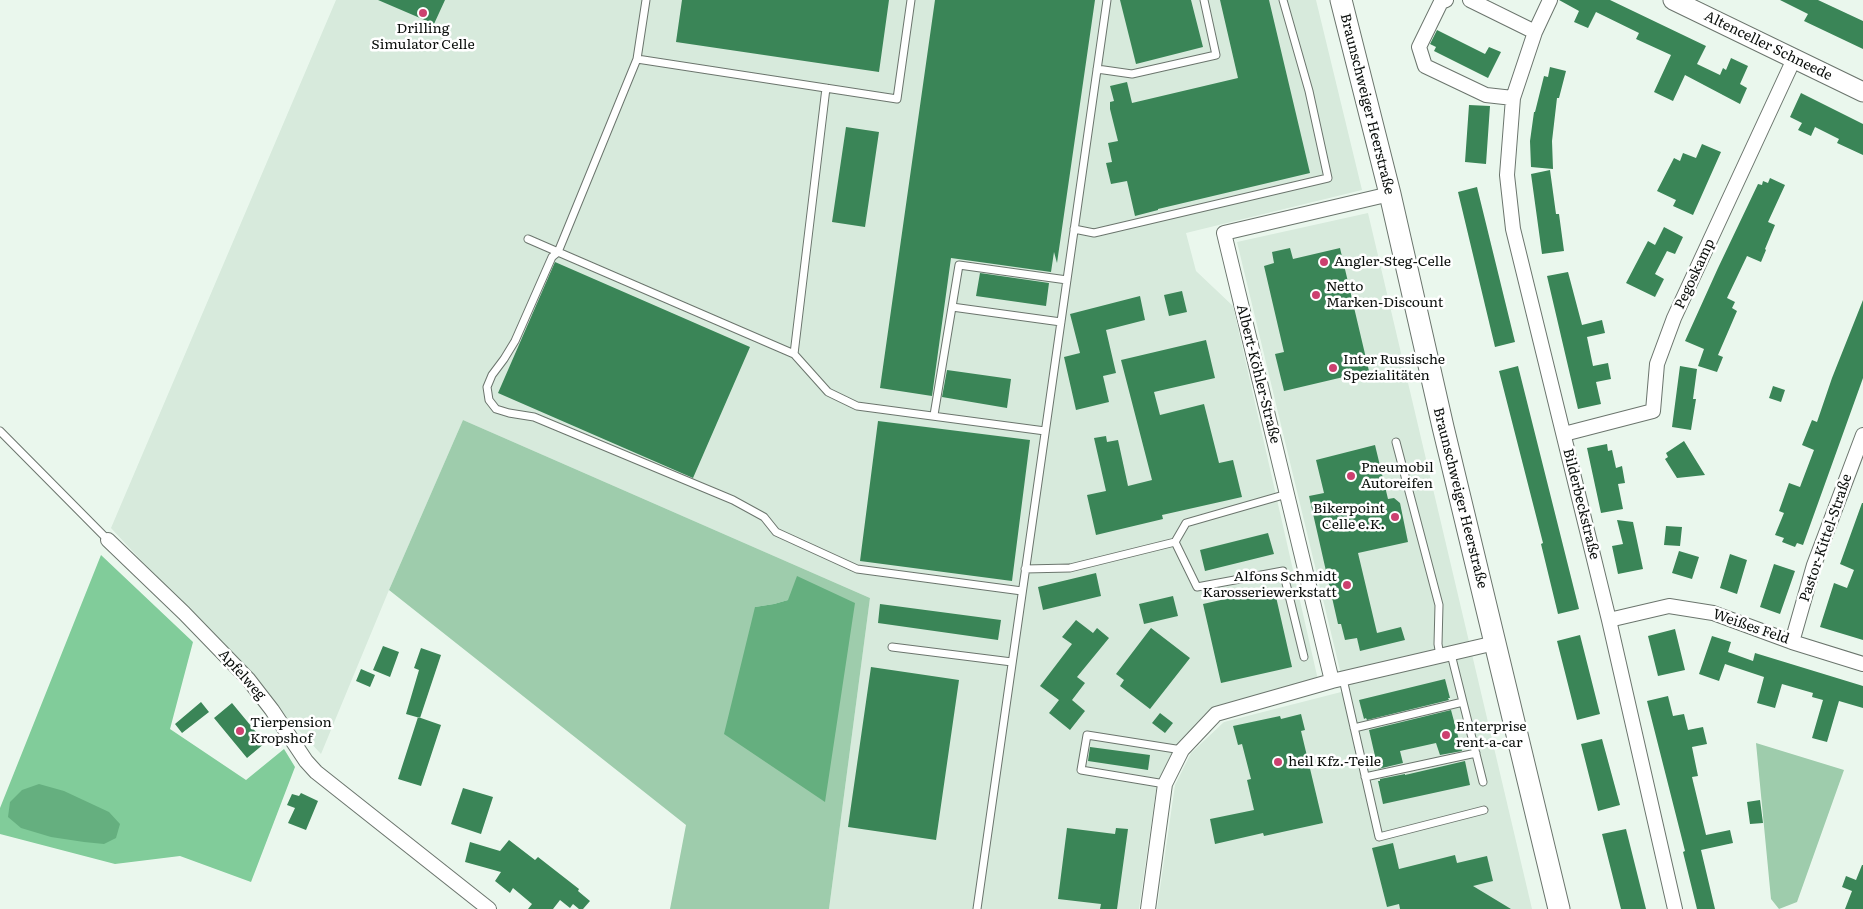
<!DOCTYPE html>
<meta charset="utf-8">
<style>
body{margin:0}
canvas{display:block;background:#eaf7ed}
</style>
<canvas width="1863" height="909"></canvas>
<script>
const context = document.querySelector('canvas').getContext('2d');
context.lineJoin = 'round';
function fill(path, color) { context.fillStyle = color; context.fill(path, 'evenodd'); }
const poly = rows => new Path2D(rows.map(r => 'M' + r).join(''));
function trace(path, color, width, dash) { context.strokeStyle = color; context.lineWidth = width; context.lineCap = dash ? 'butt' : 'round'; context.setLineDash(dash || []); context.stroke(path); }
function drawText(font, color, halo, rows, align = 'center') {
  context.font = font + ' Literata,serif'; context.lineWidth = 5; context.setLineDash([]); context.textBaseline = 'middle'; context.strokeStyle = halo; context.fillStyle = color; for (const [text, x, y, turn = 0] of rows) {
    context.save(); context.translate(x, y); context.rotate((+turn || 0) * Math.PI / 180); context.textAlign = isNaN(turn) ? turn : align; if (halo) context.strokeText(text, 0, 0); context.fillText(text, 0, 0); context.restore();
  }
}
fill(poly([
 [336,0,1316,0,1362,190,1186,233,1196,271,1233,306,1318,680,1212,709,1174,749,1157,783,1139,909,829,909,870,598,463,420,389,590,321,754,111,528],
 [1368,213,1532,909,1157,909,1175,785,1191,753,1224,722,1345,691,1237,242]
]), '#d7eadc');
fill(poly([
 [463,420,870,598,829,909,670,909,686,825,389,590],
 [788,600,825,802,755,607,774,604],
 [1756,743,1844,770,1797,902,1779,909,1771,899]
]), '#9eccac');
fill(poly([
 [101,555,193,642,170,729,246,780,284,749,295,767,251,882,180,856,115,864,0,834,0,808]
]), '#81cc9a');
fill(poly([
 [797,576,855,603,825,802,724,734,755,607,774,604,788,600],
 [39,784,64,791,109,812,120,824,116,838,104,844,84,842,51,837,21,828,8,817,10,802,22,790]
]), '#65af7f');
fill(poly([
 [378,0,445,0,434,24],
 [682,0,889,0,879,72,676,42],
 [935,0,1095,0,1057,263,1054,252,1051,272,951,258,932,396,880,388],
 [1120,0,1191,0,1203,47,1136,64],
 [1220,0,1269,0,1310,173,1158,209,1158,210,1135,216,1127,181,1111,184,1106,163,1112,162,1108,143,1118,141,1110,109,1110,102,1114,101,1110,86,1127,82,1132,103,1238,78],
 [1559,0,1610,0,1706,46,1697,64,1720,75,1723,68,1726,70,1731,58,1748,66,1740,84,1747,88,1740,104,1685,75,1673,101,1654,92,1671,55,1636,39,1639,33,1596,12,1588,28,1574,22,1579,11],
 [1780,0,1818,0,1863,21,1863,49,1804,21,1808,14],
 [1437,30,1485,54,1489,47,1501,52,1488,78,1434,51,1436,47,1430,44],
 [1550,67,1566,71,1559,98,1557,98,1552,141,1553,169,1531,167,1530,141,1534,112,1535,112,1544,76,1548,77],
 [1801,93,1863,124,1863,155,1837,143,1839,139,1815,127,1811,136,1798,130,1802,123,1790,117],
 [1469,105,1490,106,1486,164,1465,162],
 [846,127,879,132,865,227,832,222],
 [1702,144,1721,152,1693,215,1673,206,1676,200,1657,191,1674,158,1680,161,1683,153,1696,158],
 [1550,170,1556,214,1559,214,1564,251,1542,254,1531,174],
 [1770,178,1785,185,1768,222,1775,225,1765,249,1766,250,1761,262,1747,256,1727,298,1735,302,1732,308,1737,311,1718,355,1723,357,1717,372,1698,366,1704,349,1685,341,1718,268,1758,184,1762,185,1763,181,1768,183],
 [1477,187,1515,342,1495,347,1458,192],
 [1664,227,1683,237,1675,254,1667,251,1655,274,1664,279,1655,297,1626,283,1648,241,1655,245],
 [1290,248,1293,259,1340,248,1369,371,1284,391,1275,354,1284,352,1264,266,1274,263,1272,252],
 [555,262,750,347,693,478,498,393],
 [1568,272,1582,325,1602,320,1605,333,1587,337,1593,366,1608,363,1611,379,1596,382,1601,404,1578,409,1547,276],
 [980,273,1049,283,1046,306,976,296],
 [1182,291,1187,312,1169,316,1164,295],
 [1140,296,1145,320,1106,330,1116,373,1103,376,1109,402,1076,410,1064,357,1080,353,1070,314],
 [1863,300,1863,378,1803,545,1797,543,1795,547,1782,542,1784,538,1775,535,1784,513,1779,511,1789,483,1800,487,1814,450,1802,445,1812,420,1817,422,1832,378],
 [1206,340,1215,378,1154,392,1160,415,1204,404,1219,463,1233,460,1242,497,1162,515,1163,519,1096,535,1087,495,1106,491,1094,438,1106,436,1107,442,1118,440,1128,486,1152,480,1121,360],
 [1518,366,1579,609,1558,614,1541,544,1543,543,1499,371],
 [1680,366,1697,369,1693,399,1696,399,1691,430,1672,427],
 [947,370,1011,379,1007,408,942,397],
 [1773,386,1785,390,1781,402,1769,398],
 [878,421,1030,440,1012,581,860,561],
 [1684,441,1705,475,1677,478,1665,459,1668,457,1666,453],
 [1607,444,1608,451,1612,450,1616,468,1622,466,1625,483,1618,484,1623,509,1601,513,1587,448],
 [1375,445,1388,499,1394,498,1400,503,1408,542,1358,553,1377,633,1401,627,1405,640,1360,651,1357,638,1345,640,1341,624,1338,624,1309,496,1324,493,1316,460],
 [1862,503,1863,503,1863,640,1820,627,1834,583,1847,588,1854,570,1840,564],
 [1617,520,1633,522,1643,569,1618,574,1612,546,1623,544],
 [1666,526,1682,527,1680,546,1664,545],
 [1268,533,1274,554,1205,571,1200,550],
 [1679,551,1699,557,1692,579,1672,573],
 [1730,554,1747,560,1737,594,1720,588],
 [1774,564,1795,571,1780,614,1760,607],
 [1096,573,1101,596,1043,610,1038,587],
 [1274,588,1292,667,1221,683,1203,604],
 [1173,596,1178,616,1144,624,1139,604],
 [880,604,1001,620,998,640,878,623],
 [1076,620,1093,633,1097,628,1109,638,1077,677,1085,683,1072,700,1085,711,1070,730,1049,713,1059,700,1040,686,1072,644,1062,637],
 [1151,628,1190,658,1150,709,1120,686,1124,680,1116,674],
 [1675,629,1685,670,1658,676,1648,636],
 [1580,635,1600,714,1577,720,1557,641],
 [1712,636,1731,642,1728,652,1753,661,1755,653,1863,686,1863,708,1839,701,1827,742,1812,738,1823,700,1812,697,1813,693,1782,684,1775,708,1757,703,1764,677,1725,664,1719,681,1699,674],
 [383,646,399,652,390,677,373,670],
 [421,648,441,655,420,718,406,714,419,670,414,668],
 [871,667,959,680,936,840,848,827],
 [361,669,375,675,370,687,356,681],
 [1445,679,1450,698,1448,698,1449,700,1367,720,1366,718,1364,719,1359,700],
 [1668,696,1673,716,1684,714,1688,730,1703,727,1707,744,1692,747,1698,776,1692,777,1706,835,1730,830,1733,843,1701,850,1715,909,1697,909,1683,852,1685,851,1647,701],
 [201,702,209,712,182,733,175,724],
 [232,703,265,743,247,758,214,718],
 [1451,710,1462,751,1440,755,1436,743,1400,751,1403,763,1378,769,1369,730],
 [1160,713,1173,723,1165,733,1152,723],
 [1301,714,1305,730,1301,731,1323,823,1264,836,1263,833,1215,844,1210,819,1254,810,1247,780,1251,779,1242,744,1238,745,1233,726,1280,716,1281,719],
 [418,717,441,725,421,786,398,779],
 [1602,739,1620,805,1598,811,1581,744],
 [1090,747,1150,755,1148,770,1088,761],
 [1465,761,1470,785,1383,804,1378,781,1380,781,1380,779,1405,774,1405,775],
 [463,788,493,797,481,834,451,824],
 [301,793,318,801,306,830,288,823,295,808,287,805,292,794,299,796],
 [1760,800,1763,823,1750,824,1747,802],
 [1067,828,1115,834,1116,828,1128,829,1117,909,1100,909,1101,904,1058,899],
 [1626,829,1646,909,1621,909,1602,834],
 [509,840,535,860,538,857,579,889,578,891,590,901,583,909,579,909,573,904,570,908,560,900,553,909,528,909,532,904,513,888,510,893,495,881,501,872,465,862,470,842,500,851],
 [1393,843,1399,869,1455,855,1457,863,1487,856,1493,881,1473,886,1511,909,1400,909,1399,904,1387,907,1372,848],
 [1862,865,1863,865,1863,909,1845,909,1852,891,1842,887,1846,876,1856,880]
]), '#3a8557');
const service = poly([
 [646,0,637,59,558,252,794,354],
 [637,59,897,99,911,0],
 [1097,69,1132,74,1216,55,1204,0],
 [826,88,794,354,828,392,857,406,1045,431],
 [1074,229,1094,233,1328,178,1309,91,1283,0],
 [528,239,558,252,552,257,515,341,504,359,492,375,487,387,489,400,496,409,509,413,534,417,733,500,764,517,776,532,857,569,1022,591],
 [952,307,1061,322],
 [934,415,959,265,1067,280],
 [0,431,108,540],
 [1396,442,1439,605,1438,644,1440,656],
 [1175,542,1186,523,1287,494],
 [1025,569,1070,568,1175,542,1197,587,1283,571,1304,657],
 [892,647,1012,662],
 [1451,654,1483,782],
 [1343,679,1379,837,1484,810],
 [1354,728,1463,702],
 [1365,777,1476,753],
 [1165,784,1081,770,1087,735,1182,750],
 [977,909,1107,0]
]);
const minor = poly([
 [1446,0,1441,2,1419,47,1425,66,1486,95,1513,98],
 [1470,0,1535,32],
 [1550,0,1535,32,1513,98,1507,175,1513,229,1609,620,1675,909],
 [1564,434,1653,411,1657,364,1674,318,1794,59],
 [108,540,184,613,248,679,272,710,306,761,316,772,489,909],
 [1609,620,1669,606,1713,613,1792,642,1863,664],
 [1792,642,1814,565,1863,435],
 [1332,681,1224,233,1390,194],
 [1148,909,1165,784,1182,750,1216,714,1332,681,1495,643]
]);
const secondary = poly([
 [1673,0,1863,92]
]);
const primary = poly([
 [1341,0,1390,194,1443,427,1559,909]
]);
trace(service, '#6b756d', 9);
trace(minor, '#6b756d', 16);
trace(secondary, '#6b756d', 21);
trace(primary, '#6b756d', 23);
trace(service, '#fff', 7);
trace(minor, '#fff', 14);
trace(secondary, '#fff', 19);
trace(primary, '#fff', 21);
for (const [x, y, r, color] of [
 [423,13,5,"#cc406f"],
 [1324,262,5,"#cc406f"],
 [1316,295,5,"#cc406f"],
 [1333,368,5,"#cc406f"],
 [1351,476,5,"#cc406f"],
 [1395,517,5,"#cc406f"],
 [1347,585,5,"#cc406f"],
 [240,731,5,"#cc406f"],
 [1446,735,5,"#cc406f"],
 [1278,762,5,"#cc406f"]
]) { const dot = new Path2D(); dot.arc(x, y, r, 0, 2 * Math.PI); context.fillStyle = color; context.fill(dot); trace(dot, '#fff', 2); }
drawText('14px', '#0b0f0c', '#fff', [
 ["Drilling",423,29,"center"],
 ["Simulator Celle",423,45,"center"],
 ["Angler-Steg-Celle",1334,262],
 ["Netto",1326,287],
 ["Marken-Discount",1326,303],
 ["Inter Russische",1343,360],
 ["Spezialitäten",1343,376],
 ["Pneumobil",1361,468],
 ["Autoreifen",1361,484],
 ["Bikerpoint",1385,509,"right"],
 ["Celle e.K.",1385,525,"right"],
 ["Alfons Schmidt",1337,577,"right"],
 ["Karosseriewerkstatt",1337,593,"right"],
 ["Tierpension",250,723],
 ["Kropshof",250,739],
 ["Enterprise",1456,727],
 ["rent-a-car",1456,743],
 ["heil Kfz.-Teile",1288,762]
], 'left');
drawText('14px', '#0b0f0c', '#fff', [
 ["Altenceller Schneede",1768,46,26],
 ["Braunschweiger Heerstraße",1367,104,76],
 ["Pegoskamp",1695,274,-65],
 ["Albert-Köhler-Straße",1258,374,76],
 ["Braunschweiger Heerstraße",1460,498,76],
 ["Bilderbeckstraße",1581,504,76],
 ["Pastor-Kittel-Straße",1826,538,-71],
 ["Weißes Feld",1751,627,19],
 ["Apfelweg",242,675,48]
]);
</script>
